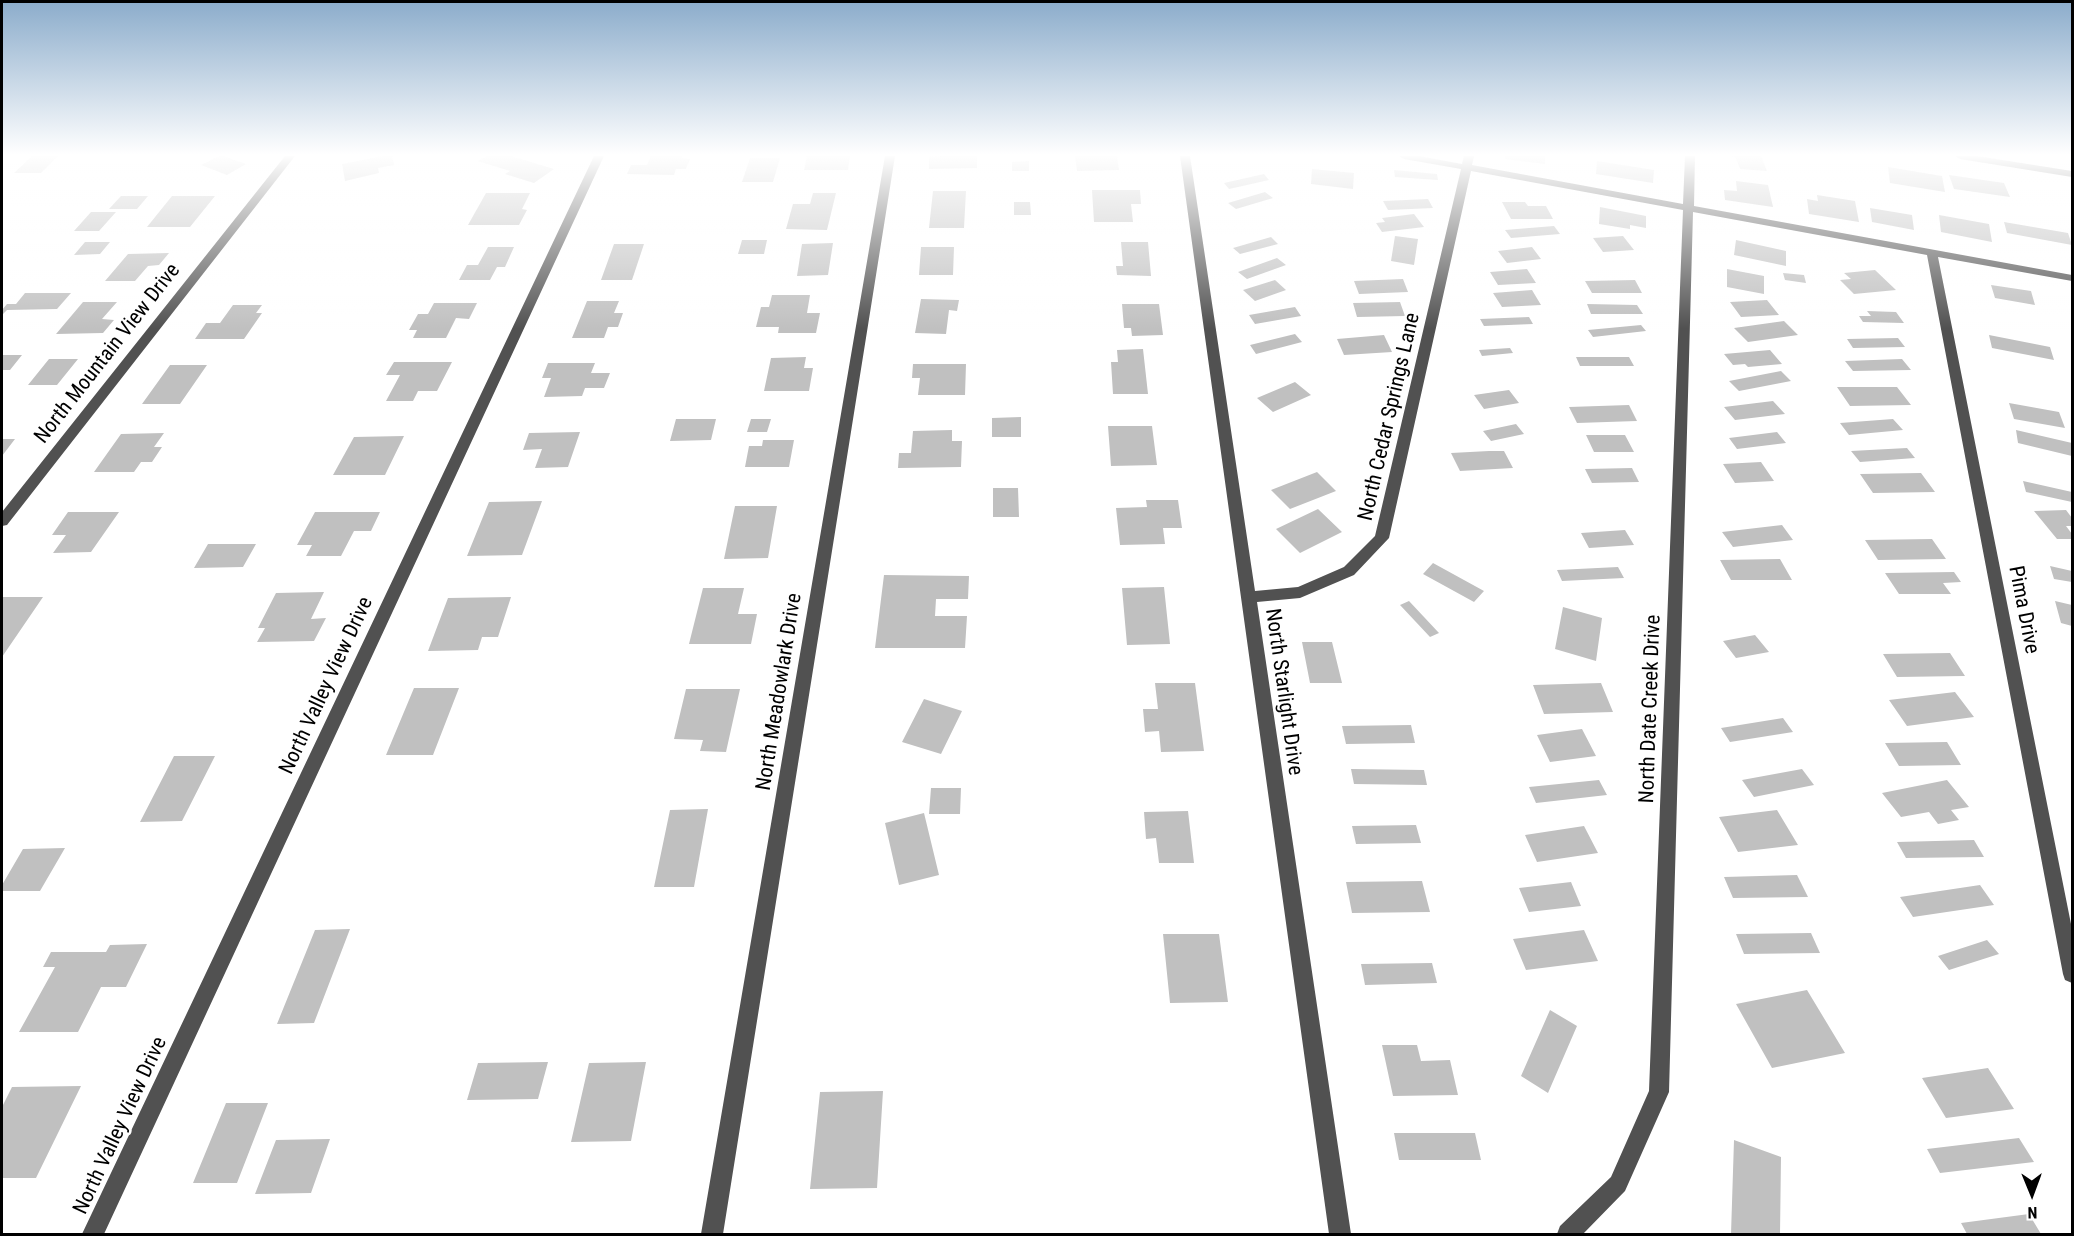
<!DOCTYPE html>
<style>
body{margin:0}
#map{position:relative;width:2074px;height:1236px;overflow:hidden;background:#fff;font-family:"Roboto Condensed",sans-serif}
canvas{display:block}
.frame{position:absolute;inset:0;border:3px solid #000;pointer-events:none}
.north{position:absolute;left:2002px;top:1164px;width:60px;height:60px;-webkit-text-stroke:4px #fff;paint-order:stroke;rotate:179deg;font-size:16px;font-weight:700;line-height:24px;text-align:center;color:#000}
.north::after{content:'';display:block;margin:auto;width:21px;height:27px;background:#000;clip-path:polygon(50% 0,100% 100%,50% 72%,0 100%)}
</style>
<div id="map">
<canvas width="2074" height="1236"></canvas>
<div class="frame"></div>
<div class="north">N</div>
</div>
<script>
const context = document.querySelector('canvas').getContext('2d');
context.lineJoin = 'round';
function fill(path, color) { context.fillStyle = color; context.fill(path, 'evenodd'); }
const poly = rows => new Path2D(rows.map(r => 'M' + r).join(''));
function drawText(font, color, halo, rows, align = 'center') {
  context.font = font + ' "Roboto Condensed",sans-serif'; context.lineWidth = 5; context.setLineDash([]); context.textBaseline = 'middle'; context.strokeStyle = halo; context.fillStyle = color; for (const [text, x, y, turn = 0] of rows) {
    context.save(); context.translate(x, y); context.rotate((+turn || 0) * Math.PI / 180); context.textAlign = isNaN(turn) ? turn : align; if (halo) context.strokeText(text, 0, 0); context.fillText(text, 0, 0); context.restore();
  }
}
fill(poly([
 [32,156,58,156,41,173,14,173],
 [219,156,223,156,246,164,227,175,201,165],
 [383,156,392,156,394,165,378,168,379,173,345,181,342,164],
 [487,156,511,156,554,169,534,183,505,174,510,171,478,161],
 [651,156,683,156,682,158,690,159,686,169,676,169,674,175,627,174,631,165,647,165],
 [807,156,850,156,848,170,804,170],
 [943,156,977,156,977,168,929,169,929,157],
 [1075,156,1117,156,1119,170,1077,171],
 [1505,156,1545,156,1545,164,1505,159],
 [1732,156,1761,156,1767,171,1740,169,1736,158],
 [750,158,780,158,773,182,742,182],
 [1029,161,1029,171,1012,171,1012,162],
 [1597,161,1654,170,1653,183,1596,174],
 [1888,167,1942,176,1945,192,1890,183],
 [1312,169,1354,173,1353,189,1311,184],
 [1394,170,1437,174,1438,180,1395,177],
 [1264,174,1269,180,1229,189,1224,183],
 [1949,175,2004,183,2010,197,1954,189],
 [1736,181,1768,185,1773,207,1725,200,1724,190,1737,191],
 [1092,190,1140,190,1141,204,1131,204,1133,222,1094,222],
 [933,191,966,191,964,228,929,228],
 [1265,192,1273,198,1236,209,1228,203],
 [486,193,530,193,522,209,527,210,519,225,468,225],
 [813,193,836,193,827,230,786,229,793,204,810,204],
 [1817,195,1855,201,1859,222,1809,214,1807,199,1818,201],
 [121,196,148,196,137,209,109,209],
 [172,196,215,196,190,227,147,227],
 [1428,199,1433,208,1388,210,1383,201],
 [1014,202,1030,202,1031,215,1014,215],
 [1502,202,1525,202,1528,206,1546,206,1553,219,1511,219],
 [1600,207,1646,216,1646,228,1630,225,1630,229,1599,224],
 [1870,208,1912,215,1914,230,1872,222],
 [91,212,116,212,99,231,74,231],
 [1414,214,1424,227,1382,232,1376,223,1385,222,1382,218],
 [1939,215,1989,224,1992,242,1941,232],
 [2004,222,2068,233,2072,245,2007,233],
 [1554,226,1560,234,1511,238,1505,230],
 [1395,236,1418,239,1414,265,1391,261],
 [1623,236,1634,250,1603,252,1593,238],
 [1271,237,1278,244,1240,254,1233,248],
 [742,240,767,240,764,254,738,254],
 [1736,240,1786,251,1786,266,1734,255],
 [85,242,110,242,100,254,74,255],
 [1121,242,1148,242,1151,276,1117,275,1116,266,1123,266],
 [833,243,828,275,797,276,802,244],
 [614,244,644,244,632,280,601,280],
 [488,247,514,247,505,267,497,267,490,280,459,280,467,265,478,265],
 [921,247,954,247,953,275,919,275],
 [1532,247,1541,259,1507,263,1498,251],
 [169,253,159,265,148,266,135,281,105,281,128,254],
 [1277,258,1286,265,1247,279,1238,272],
 [1527,269,1536,283,1498,285,1490,272],
 [1727,269,1764,276,1764,294,1727,287],
 [1875,270,1896,290,1854,294,1840,280,1851,279,1844,273],
 [1783,273,1804,275,1806,283,1785,280],
 [1403,279,1408,292,1359,294,1354,281],
 [1275,280,1286,290,1255,301,1243,290],
 [1635,280,1642,293,1592,293,1585,281],
 [1991,285,2031,291,2035,305,1995,298],
 [1532,290,1541,305,1502,307,1493,293],
 [25,293,71,293,57,309,7,310,2,315,2,310,7,304,16,304],
 [772,295,810,295,807,313,820,313,816,333,778,333,779,327,756,327,761,307,769,307],
 [921,299,959,300,957,311,949,310,946,334,915,333],
 [1767,300,1779,315,1741,317,1730,302],
 [587,301,619,301,614,313,623,313,618,327,608,327,604,338,572,338],
 [83,302,117,302,102,319,114,320,103,333,56,334],
 [1400,302,1405,316,1357,317,1353,303],
 [434,303,477,303,469,319,456,318,446,338,413,338,417,330,409,330,418,314,428,314],
 [1122,304,1159,304,1163,335,1132,336,1131,328,1124,328],
 [1587,304,1637,305,1643,314,1591,314],
 [233,305,262,305,256,313,262,313,244,339,195,339,206,323,220,323],
 [1295,307,1301,316,1255,324,1249,315],
 [1867,311,1896,312,1904,323,1863,322,1859,316,1871,316],
 [1529,317,1533,324,1484,326,1480,319],
 [1784,321,1798,335,1748,342,1734,328],
 [1641,325,1646,331,1593,337,1588,330],
 [1295,334,1302,342,1256,354,1250,345],
 [1384,335,1392,352,1344,355,1337,339],
 [1989,335,2050,347,2054,360,1992,348],
 [1898,338,1905,347,1853,348,1847,339],
 [1510,348,1513,353,1482,356,1479,350],
 [1143,349,1148,394,1113,394,1111,362,1118,362,1117,350],
 [1770,350,1782,364,1748,367,1745,364,1733,365,1724,354],
 [2,355,22,355,10,370,2,370],
 [806,357,804,368,813,368,809,391,764,391,771,358],
 [1576,357,1629,357,1634,366,1580,366],
 [49,359,78,359,57,385,28,385],
 [1902,359,1911,370,1853,371,1845,361],
 [394,362,452,362,437,391,418,391,413,401,386,401,400,375,386,375],
 [548,363,595,363,591,373,610,373,604,388,585,388,582,396,544,397,551,378,542,378],
 [913,364,966,364,965,395,918,395,920,378,912,378],
 [170,365,207,365,180,404,142,404],
 [1781,371,1791,381,1739,391,1729,381],
 [1295,382,1311,395,1273,412,1257,398],
 [1837,387,1897,387,1911,405,1850,406],
 [1509,390,1519,403,1484,409,1474,395],
 [1773,401,1785,414,1735,420,1724,407],
 [2009,403,2059,412,2065,428,2014,419],
 [1629,405,1637,421,1577,423,1569,407],
 [1021,417,1021,437,992,437,992,418],
 [676,419,716,419,711,440,670,441],
 [751,419,771,419,767,432,747,432],
 [1893,419,1903,430,1849,435,1840,423],
 [1516,424,1524,434,1491,441,1483,431],
 [1108,426,1152,426,1157,465,1111,466],
 [952,430,952,441,962,441,961,467,898,468,899,453,911,453,913,431],
 [2016,430,2072,443,2072,456,2018,443],
 [580,432,568,467,535,468,542,449,523,450,529,433],
 [1777,432,1786,443,1737,449,1729,438],
 [164,433,154,447,162,447,152,462,141,462,134,472,94,472,121,434],
 [1586,435,1625,435,1634,452,1594,452],
 [404,436,385,475,333,475,354,437],
 [2,439,15,439,2,456],
 [763,440,794,440,789,467,745,467,749,446,762,446],
 [1907,448,1915,458,1860,462,1851,451],
 [1489,451,1504,451,1513,468,1460,471,1451,453],
 [1761,462,1774,481,1735,483,1723,464],
 [1632,468,1639,482,1592,483,1585,469],
 [1317,472,1336,491,1290,509,1271,490],
 [1921,473,1935,492,1873,493,1860,474],
 [2023,481,2072,492,2072,502,2026,492],
 [993,488,1018,488,1019,517,993,517],
 [1146,500,1178,500,1182,528,1163,528,1165,544,1120,545,1116,508,1147,507],
 [542,501,522,555,467,556,489,502],
 [735,506,777,506,768,558,724,559],
 [1318,509,1342,532,1300,553,1276,529],
 [2066,510,2072,518,2072,526,2066,526,2072,534,2072,539,2057,539,2034,511],
 [68,512,119,512,91,552,53,553,66,535,52,535],
 [315,512,380,512,371,531,354,531,341,556,306,556,312,545,297,545],
 [1782,525,1793,540,1733,547,1722,532],
 [1625,530,1634,545,1589,548,1581,533],
 [1932,539,1946,559,1878,560,1865,540],
 [208,544,256,544,243,567,194,568],
 [1780,559,1792,580,1731,580,1720,560],
 [1433,563,1484,591,1474,602,1423,574],
 [2050,566,2072,571,2072,582,2054,579],
 [1618,567,1624,578,1562,581,1557,570],
 [1954,572,1961,582,1943,583,1951,594,1899,594,1885,573],
 [884,575,969,576,968,599,936,599,935,616,967,616,965,648,875,648],
 [1164,587,1170,644,1127,645,1122,588],
 [703,588,744,588,738,614,757,614,751,644,689,644],
 [324,592,311,619,326,618,314,641,257,642,265,628,258,628,276,593],
 [2,597,43,597,2,657],
 [511,597,498,637,482,637,478,650,428,651,448,598],
 [1409,601,1439,633,1430,637,1400,605],
 [2055,601,2072,605,2072,626,2061,623],
 [1563,607,1602,618,1596,661,1555,649],
 [1755,635,1769,652,1736,658,1723,641],
 [1302,642,1332,642,1342,683,1310,683],
 [1950,653,1965,676,1897,677,1883,654],
 [1155,683,1195,683,1204,751,1161,752,1159,731,1145,732,1143,709,1158,709],
 [1601,683,1613,712,1544,714,1533,685],
 [414,688,459,688,433,755,386,755],
 [686,689,740,689,726,752,700,751,703,740,674,739],
 [1955,692,1974,717,1907,726,1889,700],
 [924,699,962,711,941,754,902,742],
 [1783,718,1793,732,1730,742,1721,728],
 [1411,725,1415,743,1346,744,1342,726],
 [1582,729,1596,756,1550,762,1537,735],
 [1947,742,1961,765,1899,766,1885,743],
 [174,756,215,756,182,821,140,822],
 [1351,769,1424,770,1427,785,1354,784],
 [1802,769,1814,785,1754,797,1742,780],
 [1599,780,1607,795,1536,803,1529,787],
 [1947,780,1969,807,1951,810,1959,820,1938,824,1929,812,1901,817,1882,793],
 [931,788,961,788,960,814,929,814],
 [708,809,694,887,654,887,670,810],
 [1777,810,1798,845,1738,852,1719,817],
 [1188,811,1194,863,1159,863,1156,838,1146,839,1144,812],
 [924,813,939,875,899,885,885,823],
 [1416,825,1421,843,1356,844,1352,826],
 [1584,826,1598,853,1537,862,1525,835],
 [1974,840,1984,857,1906,858,1897,842],
 [65,848,40,891,2,891,2,885,23,849],
 [1797,875,1808,897,1733,898,1724,877],
 [1422,881,1430,912,1352,913,1346,882],
 [1571,882,1581,906,1529,912,1519,888],
 [1980,885,1994,905,1913,917,1900,897],
 [350,929,314,1023,277,1024,315,930],
 [1584,930,1598,961,1526,970,1513,939],
 [1811,933,1820,953,1744,954,1736,934],
 [1163,934,1219,934,1228,1002,1170,1003],
 [1987,940,1999,954,1949,970,1938,956],
 [147,944,126,987,101,987,78,1032,19,1032,55,967,43,967,51,952,106,952,110,945],
 [1432,963,1437,983,1365,985,1361,964],
 [1807,990,1845,1053,1772,1068,1736,1004],
 [1550,1010,1577,1026,1548,1093,1521,1076],
 [1382,1045,1417,1045,1421,1061,1450,1060,1458,1095,1393,1096],
 [548,1062,538,1099,467,1100,478,1063],
 [646,1062,631,1141,571,1142,589,1063],
 [1988,1068,2014,1109,1946,1118,1922,1078],
 [81,1086,36,1178,2,1178,2,1107,12,1087],
 [883,1091,877,1188,810,1189,820,1092],
 [226,1103,268,1103,237,1183,193,1183],
 [1394,1133,1475,1133,1481,1160,1399,1160],
 [2019,1138,2034,1162,1940,1173,1927,1149],
 [330,1139,311,1193,255,1194,276,1140],
 [1734,1140,1781,1157,1780,1234,1731,1234],
 [2029,1214,2041,1234,1967,1234,1961,1223]
]), '#c0c0c0');
fill(poly([
 [285,156,295,156,7,525,2,526,2,512,285,156],
 [594,156,604,156,104,1234,82,1234,594,156],
 [885,156,895,156,723,1234,701,1234,885,156],
 [1180,156,1190,156,1255,591,1298,587,1344,567,1375,536,1461,169,1404,159,1399,156,1419,156,1462,164,1464,156,1474,156,1472,165,1683,204,1685,156,1695,156,1694,206,2072,275,2072,281,1938,257,2072,929,2072,983,2065,980,2063,974,1927,255,1693,212,1669,1092,1625,1191,1583,1234,1557,1234,1560,1226,1611,1177,1649,1091,1683,210,1471,171,1389,538,1354,575,1300,598,1257,602,1351,1234,1329,1234,1180,156],
 [1955,156,1977,156,2072,171,2072,177,1960,159,1955,156]
]), '#515151');
const sky = context.createLinearGradient(0, 0, 0, 329);
sky.addColorStop(0, '#8baccb');
sky.addColorStop(0.47, '#fff');
sky.addColorStop(1, '#ffffff00');
context.fillStyle = sky;
context.fillRect(0, 0, 2074, 329);
drawText('21px', '#000', '#fff', [
 ["North Mountain View Drive",108,354,-52],
 ["North Cedar Springs Lane",1390,417,-77],
 ["Pima Drive",2023,610,79],
 ["North Valley View Drive",327,686,-65],
 ["North Meadowlark Drive",780,692,-81],
 ["North Starlight Drive",1283,692,82],
 ["North Date Creek Drive",1651,709,-88],
 ["North Valley View Drive",121,1126,-65]
]);
</script>
